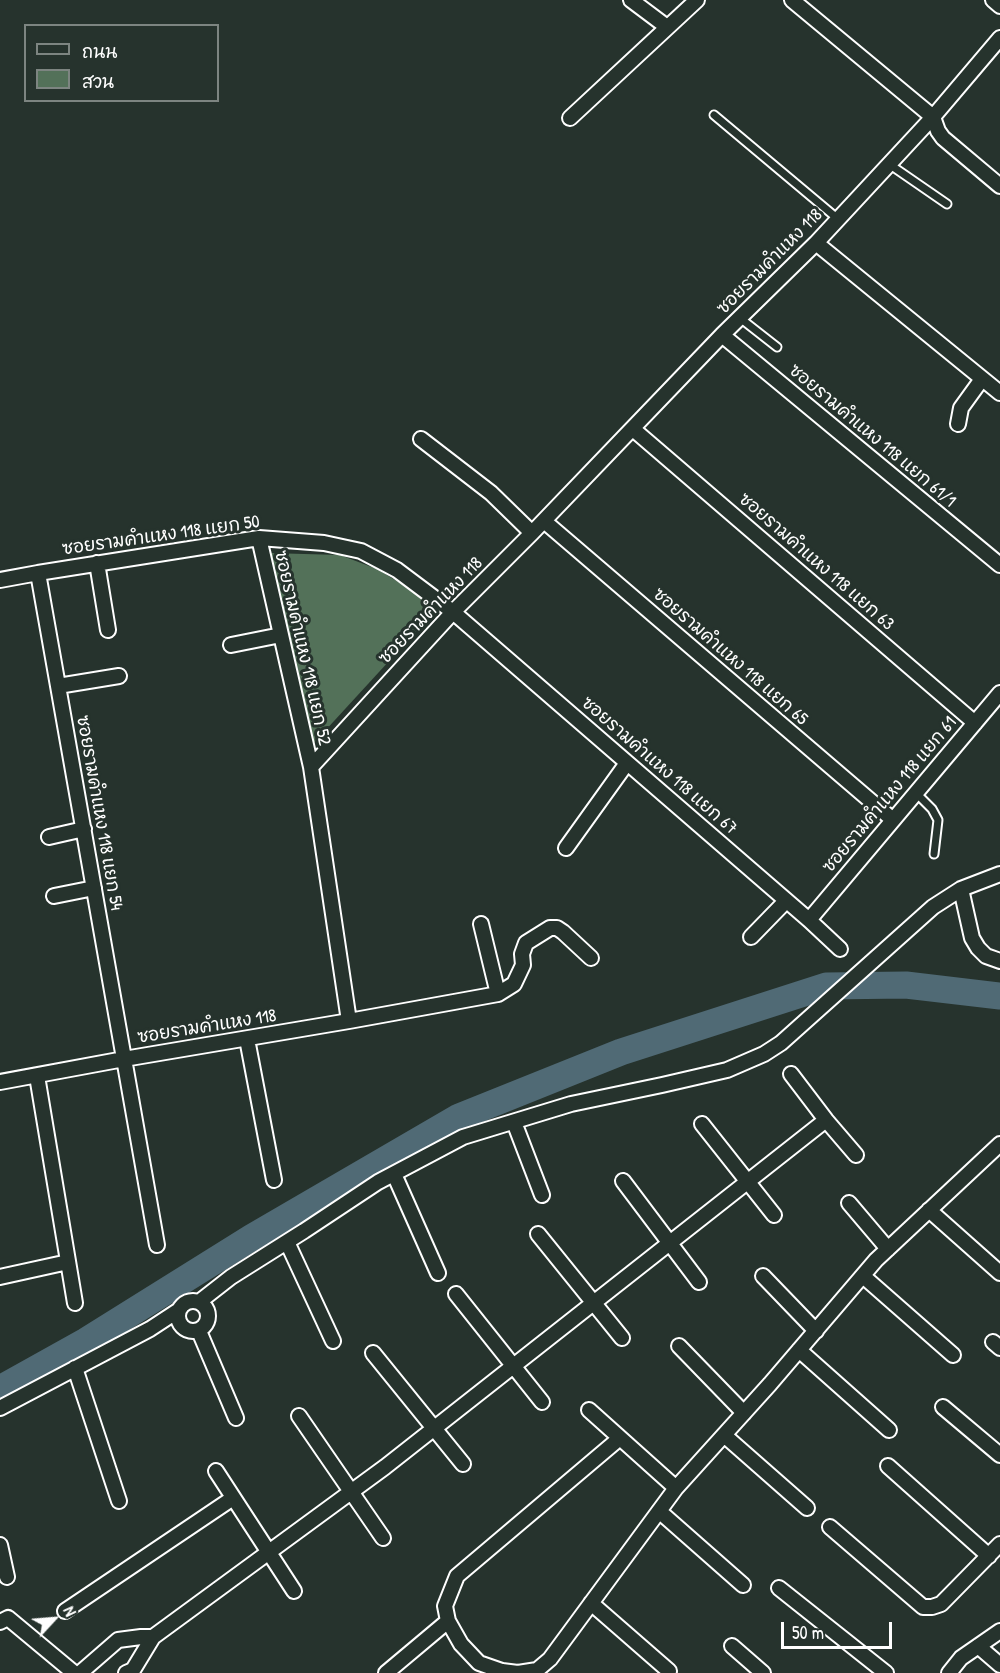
<!DOCTYPE html>
<meta charset="utf-8">
<style>
body{margin:0}
#map{position:relative;width:1000px;height:1673px;overflow:hidden;background:#26332d;font-family:"Patrick Hand","Playpen Sans Thai",sans-serif}
canvas{display:block}
.legend{position:absolute;left:24px;top:24px;width:195px;height:78px;box-sizing:border-box;background:#26332d;border:2px solid #7d8581;margin:0;padding:8px 10px;list-style:none;font-size:18px;color:#fff}
.legend li{display:flex;align-items:center;gap:12px;height:30px}
.legend b{width:30px;border:2px solid #7d8581}
.north{position:absolute;left:24px;top:1589px;width:60px;height:60px;-webkit-text-stroke:4px #26332d;paint-order:stroke;rotate:64deg;font-size:16px;font-weight:700;line-height:24px;text-align:center;color:#fff}
.north::after{content:'';display:block;margin:auto;width:21px;height:27px;background:#fff;clip-path:polygon(50% 0,100% 100%,50% 72%,0 100%)}
.scale{position:absolute;left:781px;top:1622px;width:111px;height:27px;box-sizing:border-box;border:3px solid #fff;border-top:0;padding-left:8px;font-size:18px;line-height:21px;white-space:nowrap;color:#fff;-webkit-text-stroke:4px #26332d;paint-order:stroke}
</style>
<div id="map">
<canvas width="1000" height="1673"></canvas>
<ul class="legend">
<li><b style="height:8px;background:#26332d"></b>ถนน</li>
<li><b style="height:16px;background:#537159"></b>สวน</li>
</ul>
<div class="north">N</div>
<div class="scale">50 m</div>
</div>
<script>
const context = document.querySelector('canvas').getContext('2d');
context.lineJoin = 'round';
function fill(path, color) { context.fillStyle = color; context.fill(path, 'evenodd'); }
const poly = rows => new Path2D(rows.map(r => 'M' + r).join(''));
function trace(path, color, width, dash) { context.strokeStyle = color; context.lineWidth = width; context.lineCap = dash ? 'butt' : 'round'; context.setLineDash(dash || []); context.stroke(path); }
function drawText(font, color, halo, rows, align = 'center') {
  context.font = font + ' "Patrick Hand","Playpen Sans Thai",sans-serif'; context.lineWidth = 6; context.setLineDash([]); context.textBaseline = 'middle'; context.strokeStyle = halo; context.fillStyle = color; for (const [text, x, y, turn = 0] of rows) {
    context.save(); context.translate(x, y); context.rotate((+turn || 0) * Math.PI / 180); context.textAlign = isNaN(turn) ? turn : align; if (halo) context.strokeText(text, 0, 0); context.fillText(text, 0, 0); context.restore();
  }
}
fill(poly([
 [269,553,340,555,377,569,415,592,435,611,312,745]
]), '#537159');
trace(poly([
 [0,1389,86,1341,251,1238,459,1117,621,1052,826,986,906,985,1000,996]
]), '#506a75', 27);
const service = poly([
 [714,115,838,219],
 [889,164,947,204],
 [740,318,777,347],
 [916,793,932,809,938,820,934,854]
]);
const minor = poly([
 [631,0,667,27],
 [792,0,933,117,938,131,943,138,1000,186],
 [993,0,1000,6],
 [570,118,697,0],
 [816,243,1000,393],
 [722,335,1000,565],
 [958,424,961,408,982,379],
 [633,429,975,723],
 [421,439,491,493,532,533],
 [544,521,893,820],
 [259,538,311,767],
 [97,563,108,630],
 [38,573,157,1245],
 [0,580,38,573,259,538,324,543,361,551,397,570,453,612,809,920,840,949],
 [231,645,281,635],
 [58,686,119,676],
 [49,837,84,829],
 [566,848,627,763],
 [961,889,972,938,978,948,986,956,1000,961],
 [54,896,94,888],
 [809,920,1000,693],
 [481,924,498,994],
 [751,937,786,901],
 [349,1021,498,994,514,984,523,965,522,954,526,943,550,928,557,928,563,932,591,958],
 [247,1039,274,1180],
 [791,1074,826,1120,856,1155],
 [37,1076,75,1303],
 [0,1082,124,1059,349,1021,311,767,453,612,532,533,722,335,816,243,933,117,1000,38],
 [514,1122,542,1195],
 [702,1124,774,1215],
 [394,1174,438,1273],
 [623,1181,699,1282],
 [849,1203,888,1249],
 [929,1210,1000,1273],
 [538,1234,622,1338],
 [287,1242,333,1341],
 [763,1276,816,1331],
 [863,1276,953,1355],
 [0,1277,68,1262],
 [456,1294,542,1402],
 '178 1316a15 15 0 1 1 30 0a15 15 0 1 1-30 0Z',
 [199,1302,231,1277,304,1231,378,1182,463,1137,571,1104,662,1085,727,1070,764,1054,781,1043,933,907,961,889,1000,874],
 [199,1331,236,1418],
 [993,1342,1000,1348],
 [679,1346,744,1413],
 [799,1350,889,1430],
 [373,1353,463,1464],
 [75,1368,119,1501],
 [943,1407,1000,1455],
 [0,1408,150,1329,179,1310],
 [589,1410,676,1488],
 [299,1416,383,1538],
 [724,1435,807,1508],
 [620,1438,457,1576,445,1606,448,1621,461,1644,479,1663,502,1671,518,1673,537,1670,550,1659,676,1488,770,1384,876,1260,1000,1144],
 [888,1466,989,1556],
 [216,1471,294,1591],
 [659,1511,743,1585],
 [830,1527,923,1607,932,1607,941,1604,1000,1544],
 [0,1545,7,1577],
 [779,1588,886,1673],
 [591,1603,669,1671],
 [65,1611,233,1498],
 [0,1622,8,1618,74,1673],
 [732,1646,763,1673],
 [978,1646,1000,1665],
 [80,1673,118,1640,141,1637,153,1637],
 [126,1673,133,1670,153,1637,385,1467,826,1120],
 [386,1673,448,1621],
 [949,1673,961,1658,1000,1631]
]);
trace(service, '#fff', 11);
trace(minor, '#fff', 18);
trace(service, '#26332d', 7);
trace(minor, '#26332d', 14);
drawText('18px', '#fff', '#26332d', [
 ["ซอยรามคำแหง 118",770,262,-45],
 ["ซอยรามคำแหง 118 แยก 61/1",872,436,40],
 ["ซอยรามคำแหง 118 แยก 50",161,536,-8],
 ["ซอยรามคำแหง 118 แยก 63",816,562,41],
 ["ซอยรามคำแหง 118",431,611,-46],
 ["ซอยรามคำแหง 118 แยก 52",302,648,77],
 ["ซอยรามคำแหง 118 แยก 65",730,657,41],
 ["ซอยรามคำแหง 118 แยก 67",659,766,41],
 ["ซอยรามคำแหง 118 แยก 61",890,795,-50],
 ["ซอยรามคำแหง 118 แยก 54",99,813,80],
 ["ซอยรามคำแหง 118",207,1027,-9]
]);
</script>
